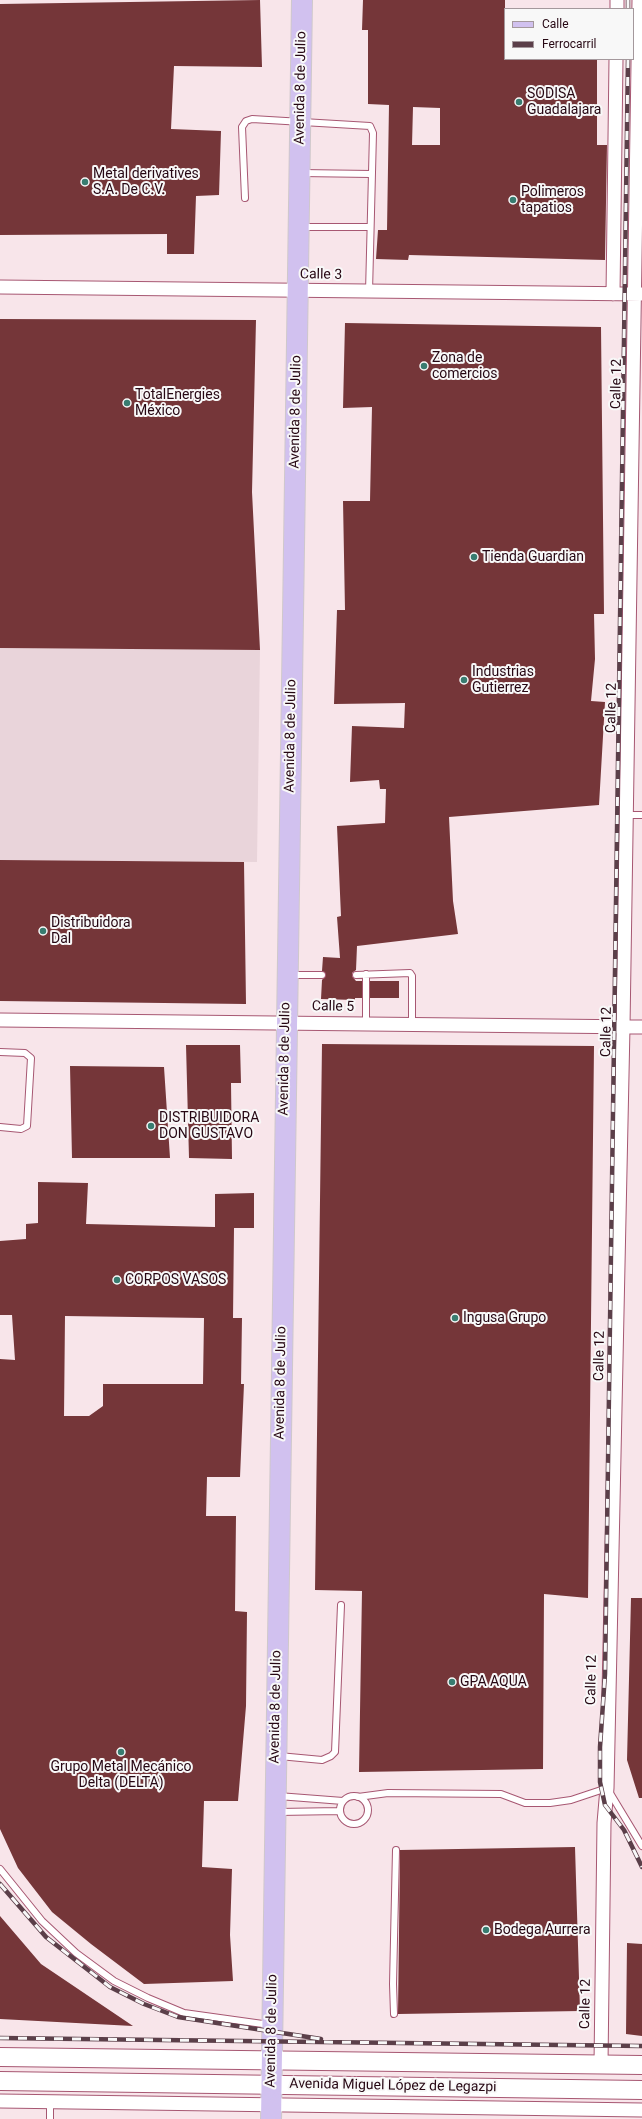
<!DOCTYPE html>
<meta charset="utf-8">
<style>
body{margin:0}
#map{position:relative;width:642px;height:2119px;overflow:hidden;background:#f8e5ea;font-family:Roboto,sans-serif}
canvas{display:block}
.legend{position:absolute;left:504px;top:8px;width:130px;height:52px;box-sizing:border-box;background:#f8f8f8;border:1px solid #a4989c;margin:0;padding:5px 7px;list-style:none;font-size:12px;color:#260713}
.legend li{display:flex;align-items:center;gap:8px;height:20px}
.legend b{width:20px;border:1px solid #a4989c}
</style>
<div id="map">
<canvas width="642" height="2119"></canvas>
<ul class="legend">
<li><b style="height:5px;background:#d1c1ef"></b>Calle</li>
<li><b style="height:5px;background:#5b3f49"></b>Ferrocarril</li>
</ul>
</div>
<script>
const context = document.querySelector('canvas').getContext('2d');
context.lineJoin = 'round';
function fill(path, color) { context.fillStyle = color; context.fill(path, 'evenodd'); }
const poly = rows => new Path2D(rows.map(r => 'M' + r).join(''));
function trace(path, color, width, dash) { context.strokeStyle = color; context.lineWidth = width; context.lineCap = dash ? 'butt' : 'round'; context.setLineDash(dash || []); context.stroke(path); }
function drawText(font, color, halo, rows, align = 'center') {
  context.font = font + ' Roboto,sans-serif'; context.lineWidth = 4; context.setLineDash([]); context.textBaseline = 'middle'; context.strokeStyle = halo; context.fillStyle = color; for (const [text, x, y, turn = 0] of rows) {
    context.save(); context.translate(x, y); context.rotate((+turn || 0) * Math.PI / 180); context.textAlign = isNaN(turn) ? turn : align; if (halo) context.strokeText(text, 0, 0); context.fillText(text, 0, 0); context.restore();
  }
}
fill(poly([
 [0,648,260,650,257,862,0,860]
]), '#e9d4da');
fill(poly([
 [260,0,262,67,174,66,171,129,221,131,219,195,196,196,194,254,167,254,167,234,0,235,0,4],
 [363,0,505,0,505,59,597,59,597,145,607,145,605,260,409,255,408,260,376,259,378,230,387,230,389,105,368,104,368,30,362,30],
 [413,107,440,108,440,145,412,145],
 [0,319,256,320,252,492,260,650,0,648],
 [345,323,601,327,604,614,594,614,595,659,591,701,605,702,599,805,449,817,453,901,458,934,357,946,356,970,352,973,352,976,356,981,362,981,362,998,355,998,355,1000,321,999,322,980,326,975,322,971,323,957,340,958,337,917,341,916,337,826,385,823,386,789,380,789,379,780,350,782,352,726,404,728,405,703,334,704,337,610,345,610,343,501,370,501,372,407,343,408],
 [0,860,244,862,246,1004,0,1001],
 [370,981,399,981,399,998,370,998],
 [322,1044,594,1046,588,1598,544,1594,543,1769,359,1772,362,1591,315,1590],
 [186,1045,240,1045,241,1083,231,1083,232,1159,189,1158],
 [70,1066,164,1067,170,1158,72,1158],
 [38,1182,88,1183,86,1224,215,1227,215,1194,254,1193,254,1228,234,1228,233,1318,242,1318,241,1384,244,1384,240,1477,207,1477,206,1516,236,1516,235,1611,247,1612,246,1706,238,1801,204,1801,202,1867,232,1869,230,1935,233,1981,144,1984,91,1944,52,1912,18,1868,0,1829,0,1359,15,1360,12,1315,0,1315,0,1241,26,1239,26,1224,38,1223],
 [65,1316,204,1318,203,1384,103,1384,103,1406,89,1416,64,1416],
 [631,1598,642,1598,642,1798,639,1798,627,1760],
 [575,1847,580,2011,398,2014,400,1850],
 [0,1916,41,1964,133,2026,0,2019],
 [627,1943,642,1944,642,2036,626,2034]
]), '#753639');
const lane = poly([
 [301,173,371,174],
 [245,198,242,127,246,121,252,119,370,126,373,133,369,292],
 [301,227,370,227],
 [626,815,642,815],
 [290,975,322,975],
 [356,975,410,973,412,976,412,1024],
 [366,1024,366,974],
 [0,1052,25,1053,31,1058,27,1126,21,1129,0,1127],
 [279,1756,322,1760,331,1756,335,1752,341,1605],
 [278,1796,343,1801],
 '340 1810a14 14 0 1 1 28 0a14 14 0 1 1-28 0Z',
 [358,1797,388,1793,501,1794,525,1803,550,1803,571,1800,607,1788,642,1846],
 [278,1812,340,1811],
 [0,1869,42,1921,76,1953,114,1981,148,1998,184,2013,270,2025],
 [394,2014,393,1984,396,1850],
 [50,2119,50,2102]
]);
const street = poly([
 [617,9,617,0],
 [0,287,642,294],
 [613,294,616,59],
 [0,1020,642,1027],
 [601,2064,604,1823,607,1788,623,1027,639,0],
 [0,2101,642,2110]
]);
const secondary = poly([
 [0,2057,642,2065],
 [0,2081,642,2090]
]);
const primary = poly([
 [271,2119,302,0]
]);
trace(lane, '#a75772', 8);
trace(street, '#a75772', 15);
trace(secondary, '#a75772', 20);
trace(primary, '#cfc8cb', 22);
trace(lane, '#fff', 6);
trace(street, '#fff', 13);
trace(secondary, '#fff', 18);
trace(primary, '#d1c1ef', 20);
const rail = poly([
 [628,9,628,0],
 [628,59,605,1674,600,1747,600,1782,605,1805,624,1830,642,1867],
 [0,1884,46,1937,110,1987,144,2004,178,2017,321,2039],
 [0,2038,642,2046]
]);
trace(rail, '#5b3f49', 4.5);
trace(rail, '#f8f8f8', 3, [9]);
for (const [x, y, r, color] of [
 [519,102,4,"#387c70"],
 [85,182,4,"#387c70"],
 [513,200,4,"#387c70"],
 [424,366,4,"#387c70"],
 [127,403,4,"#387c70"],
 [474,557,4,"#387c70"],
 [464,680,4,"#387c70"],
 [43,931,4,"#387c70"],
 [151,1126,4,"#387c70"],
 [117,1280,4,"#387c70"],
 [455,1318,4,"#387c70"],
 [452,1682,4,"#387c70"],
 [121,1752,4,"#387c70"],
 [486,1930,4,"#387c70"]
]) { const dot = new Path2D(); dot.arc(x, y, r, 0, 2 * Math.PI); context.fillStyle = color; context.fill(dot); trace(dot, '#f8f8f8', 1.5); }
drawText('14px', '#260713', '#f8f8f8', [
 ["Avenida 8 de Julio",301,88,-89],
 ["Calle 3",321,275,1],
 ["Calle 12",617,384,-89],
 ["Avenida 8 de Julio",296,412,-89],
 ["Calle 12",612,708,-89],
 ["Avenida 8 de Julio",291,736,-89],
 ["Calle 5",333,1007,1],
 ["Calle 12",607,1032,-89],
 ["Avenida 8 de Julio",285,1059,-89],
 ["Calle 12",600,1356,-89],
 ["Avenida 8 de Julio",281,1383,-89],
 ["Calle 12",592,1680,-89],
 ["Avenida 8 de Julio",276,1707,-89],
 ["Calle 12",586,2004,-89],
 ["Avenida 8 de Julio",272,2031,-89],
 ["Avenida Miguel López de Legazpi",393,2086,1]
]);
drawText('14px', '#260713', '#f8f8f8', [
 ["SODISA",527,94],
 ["Guadalajara",527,110],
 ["Metal derivatives",93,174],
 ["S.A. De C.V.",93,190],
 ["Polimeros",521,192],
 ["tapatios",521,208],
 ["Zona de",432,358],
 ["comercios",432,374],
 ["TotalEnergies",135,395],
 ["México",135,411],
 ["Tienda Guardian",482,557],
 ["Industrias",472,672],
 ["Gutierrez",472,688],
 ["Distribuidora",51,923],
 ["Dal",51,939],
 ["DISTRIBUIDORA",159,1118],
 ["DON GUSTAVO",159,1134],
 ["CORPOS VASOS",125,1280],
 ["Ingusa Grupo",463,1318],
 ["GPA AQUA",460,1682],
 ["Grupo Metal Mecánico",121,1767,"center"],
 ["Delta (DELTA)",121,1783,"center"],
 ["Bodega Aurrera",494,1930]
], 'left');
</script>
